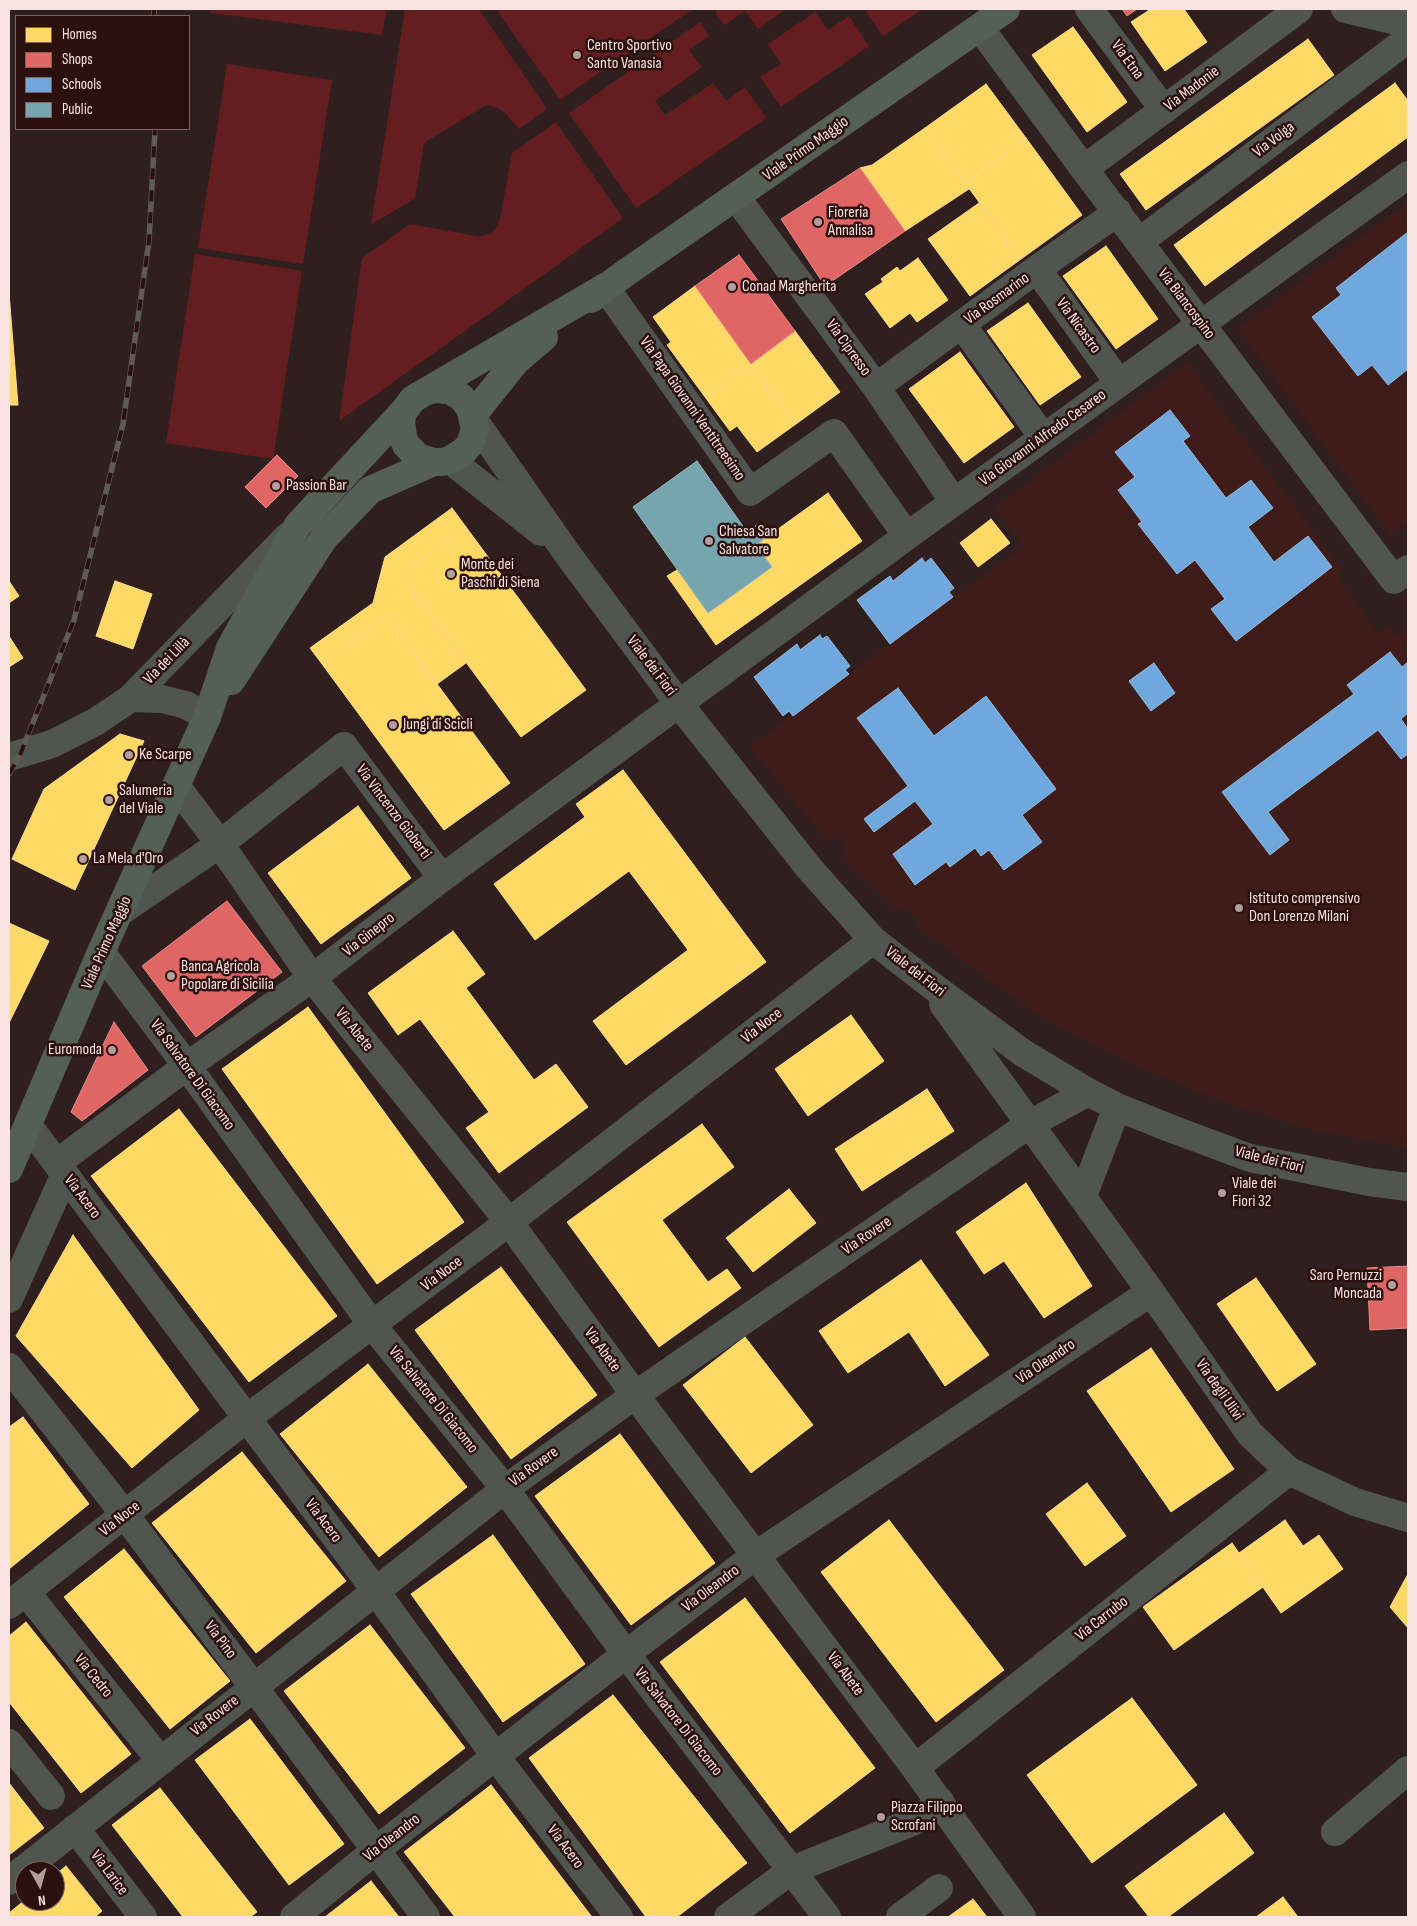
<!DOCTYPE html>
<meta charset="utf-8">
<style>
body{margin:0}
#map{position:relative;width:1417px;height:1926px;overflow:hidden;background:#2f1f1e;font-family:"Sofia Sans Condensed",sans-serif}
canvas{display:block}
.frame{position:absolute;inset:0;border:10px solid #f8e3e1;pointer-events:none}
.legend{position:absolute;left:15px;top:15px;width:175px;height:115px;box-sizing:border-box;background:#2b100e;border:1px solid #7d6462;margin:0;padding:6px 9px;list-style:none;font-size:15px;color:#f8e3e1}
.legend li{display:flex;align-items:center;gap:10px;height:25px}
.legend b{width:25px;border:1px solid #7d6462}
.north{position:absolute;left:15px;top:1861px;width:50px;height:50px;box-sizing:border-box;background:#2b100e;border:1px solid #7d6462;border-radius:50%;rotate:173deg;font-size:14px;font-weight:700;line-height:20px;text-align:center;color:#f8e3e1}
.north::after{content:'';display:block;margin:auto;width:18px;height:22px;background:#b29e9d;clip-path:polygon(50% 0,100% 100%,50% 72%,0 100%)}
</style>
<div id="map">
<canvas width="1417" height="1926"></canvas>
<div class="frame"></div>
<ul class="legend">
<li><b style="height:14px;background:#ffd966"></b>Homes</li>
<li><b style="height:14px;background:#e06666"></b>Shops</li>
<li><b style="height:14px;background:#6fa8dc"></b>Schools</li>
<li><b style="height:14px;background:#76a5af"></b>Public</li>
</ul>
<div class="north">N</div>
</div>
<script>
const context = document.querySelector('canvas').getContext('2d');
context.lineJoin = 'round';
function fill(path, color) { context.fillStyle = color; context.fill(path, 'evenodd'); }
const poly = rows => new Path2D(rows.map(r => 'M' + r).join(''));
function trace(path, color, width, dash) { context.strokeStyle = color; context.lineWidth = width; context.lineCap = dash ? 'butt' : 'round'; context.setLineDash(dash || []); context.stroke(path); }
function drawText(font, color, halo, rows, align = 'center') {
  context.font = font + ' "Sofia Sans Condensed",sans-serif'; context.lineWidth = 5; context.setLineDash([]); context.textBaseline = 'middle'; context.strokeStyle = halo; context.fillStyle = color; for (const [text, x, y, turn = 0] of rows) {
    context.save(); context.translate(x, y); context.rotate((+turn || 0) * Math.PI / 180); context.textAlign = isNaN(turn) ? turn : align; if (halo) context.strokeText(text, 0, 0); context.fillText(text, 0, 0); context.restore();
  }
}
fill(poly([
 [1408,202,1408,521,1390,535,1238,329],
 [1187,362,1343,571,1337,575,1378,633,1388,626,1396,637,1408,629,1408,1148,1310,1130,1213,1098,1139,1067,1055,1026,981,975,916,925,918,920,911,914,903,908,895,908,842,858,846,850,838,838,827,841,749,747,1023,546,995,508]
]), '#3d1c1a');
fill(poly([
 [211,9,387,9,382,35,211,13],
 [405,9,479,9,547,109,519,129,506,114,496,107,486,105,424,143,415,198,371,225],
 [496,9,693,9,560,100],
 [719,9,786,9,758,29,745,11,724,25,715,12],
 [864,9,923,9,883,36],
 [815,12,828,30,849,16,869,46,781,107,760,77,781,64,768,44],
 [700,22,709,36,689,50,702,67,655,101,665,115,713,83,726,101,745,87,766,118,636,208,569,113],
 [227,64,332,80,303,264,198,248],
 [556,122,623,218,339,421,362,258,410,224,481,237,495,230,500,219,512,153],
 [195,254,302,271,273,459,166,443]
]), '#651e1f');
const homes = poly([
 [1151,9,1184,9,1207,42,1165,71,1131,22,1151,9],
 [1073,27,1127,102,1087,132,1032,55,1073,27],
 [1308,39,1334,75,1146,210,1120,174,1308,39],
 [1395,83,1408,101,1408,137,1205,286,1174,245,1395,83],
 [986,84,1026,138,965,183,925,128,986,84],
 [925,128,969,189,905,231,860,168,872,165,925,128],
 [1026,138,1082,215,1021,259,965,183,1026,138],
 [979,203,1021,259,970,296,928,239,979,203],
 [1106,246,1158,319,1116,349,1063,276,1106,246],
 [918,258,948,300,917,322,910,313,890,328,865,294,883,282,881,279,897,267,900,271,918,258],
 [695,286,751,364,705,397,667,345,671,342,653,317,695,286],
 [9,293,18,405,9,405,9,293],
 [1028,303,1081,377,1040,405,987,331,1028,303],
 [795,331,840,392,796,424,751,364,795,331],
 [960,352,1014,427,964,463,909,389,960,352],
 [751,364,796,424,757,452,737,426,730,431,705,397,751,364],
 [828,493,862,541,716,645,667,576,677,570,708,613,772,567,756,545,828,493],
 [452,508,466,527,401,574,466,663,437,684,387,616,322,664,310,648,373,603,385,557,452,508],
 [991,519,1010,543,978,567,960,543,991,519],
 [466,527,586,690,521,737,401,574,466,527],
 [9,581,19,596,9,603,9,581],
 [115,581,152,594,133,649,96,636,115,581],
 [387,616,510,783,444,830,322,664,387,616],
 [9,636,23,658,9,667,9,636],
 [120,734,144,741,75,890,12,859,44,789,120,734],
 [623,770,766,962,626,1065,593,1021,688,950,629,871,535,940,494,884,585,817,576,804,623,770],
 [358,806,411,878,321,944,268,873,358,806],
 [9,923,49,941,9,1023,9,923],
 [453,931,485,974,466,988,534,1080,556,1064,588,1107,499,1173,466,1128,489,1112,420,1019,398,1035,368,993,453,931],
 [308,1007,464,1222,377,1284,222,1069,308,1007],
 [851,1015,884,1061,808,1116,775,1069,851,1015],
 [927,1089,954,1131,862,1191,835,1149,927,1089],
 [179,1109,337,1316,249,1382,91,1176,179,1109],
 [702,1124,734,1167,662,1220,708,1282,727,1269,741,1288,659,1347,567,1222,702,1124],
 [1026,1183,1092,1286,1044,1318,1004,1261,984,1274,956,1232,1026,1183],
 [789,1189,816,1223,753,1272,726,1238,789,1189],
 [73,1235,199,1410,132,1468,16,1336,73,1235],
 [921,1260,989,1355,945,1386,909,1332,848,1373,819,1331,921,1260],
 [501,1267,597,1395,511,1459,415,1330,501,1267],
 [1256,1278,1316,1364,1277,1391,1217,1304,1256,1278],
 [745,1337,813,1425,751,1473,683,1385,745,1337],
 [1151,1348,1234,1469,1171,1512,1087,1391,1151,1348],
 [368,1364,467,1487,379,1557,280,1434,368,1364],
 [23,1417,89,1504,9,1569,9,1427,23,1417],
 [620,1434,715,1563,631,1625,535,1496,620,1434],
 [242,1452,346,1581,256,1653,152,1523,242,1452],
 [1087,1483,1126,1536,1085,1566,1046,1514,1087,1483],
 [889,1520,1004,1670,936,1722,821,1572,889,1520],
 [1285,1520,1303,1546,1319,1535,1343,1569,1281,1613,1239,1553,1285,1520],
 [493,1535,585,1664,503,1722,411,1594,493,1535],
 [1232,1543,1263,1587,1174,1650,1143,1607,1232,1543],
 [124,1549,230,1681,170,1729,64,1597,124,1549],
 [1408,1574,1408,1628,1390,1607,1408,1574],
 [745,1598,875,1768,790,1833,660,1662,745,1598],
 [26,1622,131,1754,81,1793,9,1702,9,1636,26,1622],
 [370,1625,465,1748,379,1814,284,1691,370,1625],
 [613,1695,747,1863,677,1917,646,1917,529,1758,613,1695],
 [1132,1698,1197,1785,1092,1863,1027,1775,1132,1698],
 [250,1719,344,1844,289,1885,195,1760,250,1719],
 [9,1783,44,1828,9,1855,9,1783],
 [491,1785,592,1917,455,1917,404,1852,491,1785],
 [160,1788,257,1912,250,1917,183,1917,112,1825,160,1788],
 [1224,1813,1254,1853,1168,1917,1149,1917,1125,1886,1224,1813],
 [66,1866,102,1911,95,1917,9,1917,9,1913,25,1900,25,1901,55,1901,55,1875,66,1866],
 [371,1881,399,1917,325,1917,371,1881],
 [1283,1897,1298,1917,1256,1917,1283,1897],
 [973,1899,987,1917,948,1917,973,1899]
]);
fill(homes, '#ffd966');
trace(homes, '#fddc8b', 1);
const shops = poly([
 [1122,9,1137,9,1127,16,1122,9],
 [860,168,905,231,825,286,781,219,860,168],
 [739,255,795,331,751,364,695,286,739,255],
 [277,455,298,476,266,508,245,487,277,455],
 [227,901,282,972,196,1037,142,966,227,901],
 [114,1022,148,1070,82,1121,71,1112,114,1022],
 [1408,1266,1408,1328,1370,1330,1367,1268,1408,1266]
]);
fill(shops, '#e06666');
trace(shops, '#e78c8b', 1);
const schools = poly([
 [1408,232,1408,369,1388,385,1372,365,1358,376,1312,317,1341,295,1336,288,1408,232],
 [1170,410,1190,436,1183,441,1226,498,1251,480,1273,508,1248,527,1274,562,1308,536,1332,567,1236,641,1211,609,1225,599,1195,560,1177,574,1138,524,1142,522,1118,490,1135,477,1115,452,1170,410],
 [922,558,925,563,931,558,954,588,949,592,953,597,890,644,857,600,890,576,893,581,922,558],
 [820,635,822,639,827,636,850,666,845,670,849,674,793,716,789,711,783,716,754,677,797,644,800,650,820,635],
 [1390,652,1402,667,1408,662,1408,713,1401,719,1408,729,1408,754,1401,759,1378,730,1268,812,1289,840,1270,855,1222,792,1354,694,1347,685,1390,652],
 [1154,663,1175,693,1151,711,1129,681,1154,663],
 [898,688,934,736,986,696,1056,789,1022,815,1042,842,1004,870,989,850,981,856,975,848,950,867,946,862,915,885,893,854,933,824,915,801,874,832,864,819,908,786,857,718,898,688]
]);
fill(schools, '#6fa8dc');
trace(schools, '#98bade', 1);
const public = poly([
 [697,461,747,532,758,524,767,537,756,545,772,567,708,613,633,507,697,461]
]);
fill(public, '#76a5af');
trace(public, '#9db8be', 1);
trace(poly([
 [1089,9,1164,110],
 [1345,9,1408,24],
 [980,28,1084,169,1394,580,1408,569],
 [1084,169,1299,9],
 [736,197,876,387,954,502],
 [1139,242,1408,39],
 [1037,269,1119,383],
 [605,287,750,492,834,433,907,536],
 [962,325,1043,437],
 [876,387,1037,269,1118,212],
 [474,420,566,552,679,704,809,868,873,940,927,982,1023,1053,1088,1092,1117,1107,1172,1129,1250,1158,1369,1182,1408,1187],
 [450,460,541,532],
 [131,698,162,699,186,705,207,717],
 [9,757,52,744,97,721,131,698,287,537],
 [177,787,220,844,312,978,509,1222,635,1395,915,1768,1022,1917],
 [120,912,220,844,344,746,442,878],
 [101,952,187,1066,373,1326,505,1489,626,1654,827,1917],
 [943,1004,1151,1292,1250,1434,1289,1471,1355,1502,1408,1518],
 [28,1125,375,1590,496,1757,619,1917],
 [57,1163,187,1066,312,978,442,878,907,536,1408,175],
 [1083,1196,1117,1107],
 [9,1299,65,1174],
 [9,1367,125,1515,426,1917],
 [26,1592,160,1760],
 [9,1605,246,1419,509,1222,873,940],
 [9,1743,51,1796],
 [915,1768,1289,1471],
 [75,1828,143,1917],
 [1335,1832,1408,1770],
 [9,1881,505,1489,635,1395,1030,1124,1088,1092],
 [294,1917,376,1850,626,1654,756,1555,1151,1292],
 [728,1917,792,1870,920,1819,940,1801],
 [900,1917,939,1888]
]), '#50564f', 28);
trace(poly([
 [591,299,624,274,1006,9],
 [403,412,401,421,403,437,406,445,418,457,434,462,442,462,450,460,464,451,470,444,475,429,470,408,461,397,449,390,434,389,427,391],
 [473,415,516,361,544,337],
 [231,681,324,538,370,490,434,462],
 [9,1169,101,952,207,717,230,648,298,525,403,412,413,399,605,287]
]), '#546054', 28);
const rail = poly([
 [154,9,154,16],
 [9,774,20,755,74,620,123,424,149,241,155,129]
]);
trace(rail, '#5f5b58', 5.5);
trace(rail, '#2b100e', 4, [11]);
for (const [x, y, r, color] of [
 [577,55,5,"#b29e9d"],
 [818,222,5,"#b29e9d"],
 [732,287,5,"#b29e9d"],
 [276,486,5,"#b29e9d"],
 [709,541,5,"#b29e9d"],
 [451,574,5,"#b29e9d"],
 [393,725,5,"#b29e9d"],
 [129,755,5,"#b29e9d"],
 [109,800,5,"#b29e9d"],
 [83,859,5,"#b29e9d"],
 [1239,908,5,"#b29e9d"],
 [171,976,5,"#b29e9d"],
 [112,1050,5,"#b29e9d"],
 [1222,1193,5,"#b29e9d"],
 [1392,1285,5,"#b29e9d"],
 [881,1817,5,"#b29e9d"]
]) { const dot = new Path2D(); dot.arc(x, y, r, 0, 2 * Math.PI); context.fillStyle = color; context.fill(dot); trace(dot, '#2b100e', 2); }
drawText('16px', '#f8e3e1', '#2b100e', [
 ["Centro Sportivo",587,46],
 ["Santo Vanasia",587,64],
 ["Fioreria",828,213],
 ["Annalisa",828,231],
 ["Conad Margherita",742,287],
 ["Passion Bar",286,486],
 ["Chiesa San",719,532],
 ["Salvatore",719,550],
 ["Monte dei",461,565],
 ["Paschi di Siena",461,583],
 ["Jungi di Scicli",403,725],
 ["Ke Scarpe",139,755],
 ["Salumeria",119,791],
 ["del Viale",119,809],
 ["La Mela d'Oro",93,859],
 ["Istituto comprensivo",1249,899],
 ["Don Lorenzo Milani",1249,917],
 ["Banca Agricola",181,967],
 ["Popolare di Sicilia",181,985],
 ["Euromoda",102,1050,"right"],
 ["Viale dei",1232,1184],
 ["Fiori 32",1232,1202],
 ["Saro Pernuzzi",1382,1276,"right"],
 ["Moncada",1382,1294,"right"],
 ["Piazza Filippo",891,1808],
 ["Scrofani",891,1826]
], 'left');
drawText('16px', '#f8e3e1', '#2b100e', [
 ["Via Etna",1127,60,54],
 ["Via Madonie",1192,89,-37],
 ["Via Volga",1274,140,-37],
 ["Viale Primo Maggio",806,149,-35],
 ["Via Rosmarino",997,299,-36],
 ["Via Biancospino",1186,304,53],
 ["Via Nicastro",1078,326,54],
 ["Via Cipresso",848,348,54],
 ["Via Papa Giovanni Ventitreesimo",692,409,55],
 ["Via Giovanni Alfredo Cesareo",1043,438,-36],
 ["Via dei Lillà",167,661,-46],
 ["Viale dei Fiori",651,666,53],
 ["Via Vincenzo Gioberti",393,812,53],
 ["Via Ginepro",369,935,-38],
 ["Viale Primo Maggio",107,943,-66],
 ["Viale dei Fiori",915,972,38],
 ["Via Noce",762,1026,-38],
 ["Via Abete",354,1030,51],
 ["Via Salvatore Di Giacomo",192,1075,54],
 ["Viale dei Fiori",1269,1160,14],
 ["Via Acero",82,1197,53],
 ["Via Rovere",867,1236,-34],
 ["Via Noce",442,1274,-37],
 ["Via Abete",602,1350,54],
 ["Via Oleandro",1046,1362,-34],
 ["Via degli Ulivi",1219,1390,55],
 ["Via Salvatore Di Giacomo",433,1400,51],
 ["Via Rovere",534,1467,-36],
 ["Via Noce",120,1519,-38],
 ["Via Acero",323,1521,53],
 ["Via Oleandro",711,1589,-37],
 ["Via Carrubo",1102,1619,-38],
 ["Via Pino",220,1640,53],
 ["Via Abete",845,1674,53],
 ["Via Cedro",93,1676,51],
 ["Via Rovere",215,1716,-38],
 ["Via Salvatore Di Giacomo",678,1722,52],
 ["Via Oleandro",392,1838,-38],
 ["Via Acero",565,1847,53],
 ["Via Larice",109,1873,53]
]);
</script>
